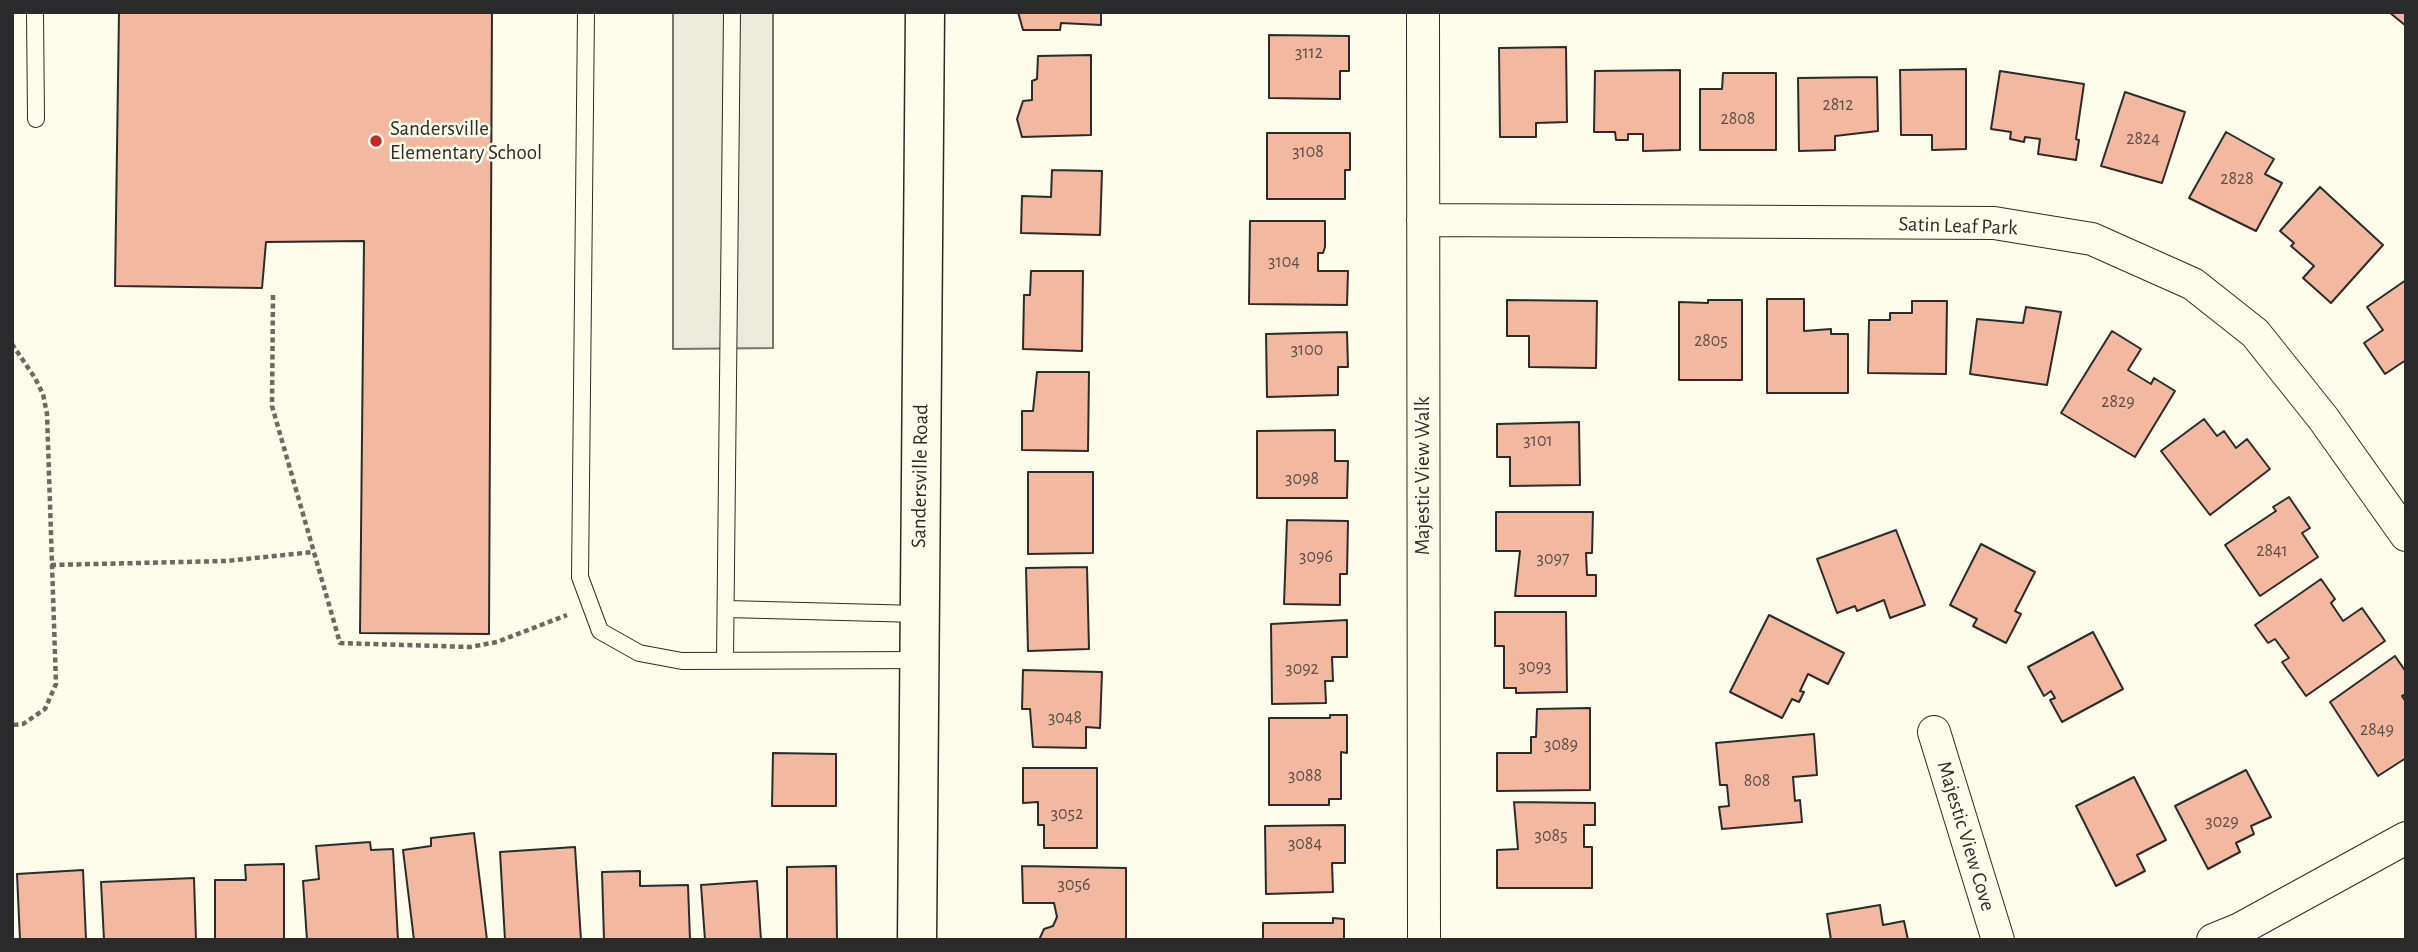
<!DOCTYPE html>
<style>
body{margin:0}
#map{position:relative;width:2418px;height:952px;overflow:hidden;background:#fdfbea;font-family:"Alegreya Sans",sans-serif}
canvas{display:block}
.frame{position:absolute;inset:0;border:14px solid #2b2b2b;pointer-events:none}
</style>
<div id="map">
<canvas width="2418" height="952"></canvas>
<div class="frame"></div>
</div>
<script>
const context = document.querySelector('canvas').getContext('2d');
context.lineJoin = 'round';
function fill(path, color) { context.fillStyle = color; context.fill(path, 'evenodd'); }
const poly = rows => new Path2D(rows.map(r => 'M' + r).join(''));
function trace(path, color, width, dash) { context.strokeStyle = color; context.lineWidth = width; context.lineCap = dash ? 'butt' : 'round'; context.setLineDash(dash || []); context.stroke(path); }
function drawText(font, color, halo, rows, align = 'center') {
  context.font = font + ' "Alegreya Sans",sans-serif'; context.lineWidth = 5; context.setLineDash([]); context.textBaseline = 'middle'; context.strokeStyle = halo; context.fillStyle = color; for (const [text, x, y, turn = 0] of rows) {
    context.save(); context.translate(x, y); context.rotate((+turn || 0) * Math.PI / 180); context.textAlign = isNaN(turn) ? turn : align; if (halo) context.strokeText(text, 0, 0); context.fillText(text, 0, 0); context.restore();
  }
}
const parking = poly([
 [673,12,773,12,773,348,673,349,673,12]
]);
fill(parking, '#eceadb');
trace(parking, '#74746e', 2);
const building = poly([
 [119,12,492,12,489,634,360,633,364,241,266,242,262,288,115,286,119,12],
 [1018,12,1101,12,1101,25,1061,23,1060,30,1023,30,1018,12],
 [2389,12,2406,12,2406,26,2389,12],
 [1269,35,1349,36,1349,71,1340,71,1340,99,1269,98,1269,35],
 [1566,47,1567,122,1536,123,1536,137,1500,137,1499,48,1566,47],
 [1091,55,1091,135,1022,137,1017,119,1023,101,1032,100,1032,81,1037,79,1038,56,1091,55],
 [1966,69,1966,149,1932,150,1932,135,1901,135,1900,70,1966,69],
 [1680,70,1680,150,1643,151,1643,134,1628,134,1628,140,1616,140,1615,132,1594,132,1595,71,1680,70],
 [2000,71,2084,84,2076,139,2079,140,2076,160,2038,154,2040,139,2025,137,2024,142,2010,139,2011,132,1991,129,2000,71],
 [1723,73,1776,73,1776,150,1700,150,1700,89,1722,89,1723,73],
 [1877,77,1878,131,1835,136,1835,150,1799,151,1798,78,1877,77],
 [2125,92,2185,112,2162,183,2101,166,2125,92],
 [2226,132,2274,159,2265,174,2282,183,2256,231,2189,198,2226,132],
 [1267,133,1350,133,1350,170,1345,170,1345,199,1267,199,1267,133],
 [1052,170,1102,171,1100,235,1021,233,1022,196,1051,197,1052,170],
 [2320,187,2383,245,2331,303,2303,278,2314,266,2291,246,2294,243,2280,231,2320,187],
 [1250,221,1325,221,1325,247,1323,253,1318,253,1318,271,1348,271,1347,305,1249,304,1250,221],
 [1031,271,1083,271,1082,351,1023,349,1024,295,1030,295,1031,271],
 [2406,280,2406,360,2385,374,2364,343,2383,330,2367,307,2406,280],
 [1767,299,1804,299,1804,331,1831,329,1831,334,1848,334,1848,393,1767,393,1767,299],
 [1507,300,1597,301,1596,368,1529,367,1529,336,1507,336,1507,300],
 [1708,300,1742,300,1742,380,1679,380,1679,302,1708,303,1708,300],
 [1912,301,1947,301,1946,374,1868,373,1869,320,1890,320,1890,313,1912,313,1912,301],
 [2026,307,2061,312,2047,385,1970,374,1977,319,2023,323,2026,307],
 [2112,331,2141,349,2128,370,2151,384,2154,378,2175,391,2135,457,2061,413,2112,331],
 [1347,332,1348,367,1338,367,1338,395,1267,397,1266,334,1347,332],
 [1037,372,1089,372,1088,451,1022,450,1022,411,1033,411,1037,372],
 [2204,419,2217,436,2224,431,2236,448,2247,439,2270,469,2210,515,2161,451,2204,419],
 [1579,422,1580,485,1510,486,1510,457,1497,457,1497,424,1579,422],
 [1335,430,1335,461,1348,461,1347,498,1257,498,1257,431,1335,430],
 [1028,472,1093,472,1093,553,1028,554,1028,472],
 [2289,497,2310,528,2302,533,2318,557,2260,596,2225,545,2276,511,2273,507,2289,497],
 [1496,512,1593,512,1592,553,1586,553,1587,575,1596,575,1596,596,1515,596,1520,551,1496,551,1496,512],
 [1287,520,1348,521,1347,574,1340,574,1340,605,1284,604,1287,520],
 [1896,530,1925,605,1890,618,1884,600,1857,611,1855,606,1837,613,1817,559,1896,530],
 [1981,544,2035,572,2015,611,2021,614,2006,643,1973,626,1977,619,1950,605,1981,544],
 [1087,567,1089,649,1028,651,1026,568,1087,567],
 [2321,579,2335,599,2331,603,2343,621,2362,608,2385,641,2306,696,2282,662,2289,658,2275,639,2268,643,2255,625,2321,579],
 [1495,612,1566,612,1567,692,1516,693,1516,688,1504,688,1504,646,1495,646,1495,612],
 [1769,615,1844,653,1828,684,1808,674,1800,691,1804,692,1799,702,1792,699,1782,718,1730,692,1769,615],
 [1347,620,1347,657,1332,657,1333,681,1325,681,1326,703,1272,704,1271,624,1347,620],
 [2093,632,2123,689,2062,722,2050,700,2055,698,2051,691,2044,696,2028,667,2093,632],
 [2395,656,2406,672,2406,694,2402,696,2406,702,2406,758,2378,776,2330,702,2395,656],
 [1023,670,1102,672,1100,728,1086,727,1086,748,1033,747,1030,709,1022,709,1023,670],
 [1590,708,1590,790,1497,791,1497,753,1531,753,1531,737,1536,737,1537,709,1590,708],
 [1330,715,1347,715,1347,753,1341,752,1341,799,1329,799,1329,805,1269,805,1269,718,1330,718,1330,715],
 [1814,734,1817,775,1793,777,1795,801,1800,800,1802,822,1722,829,1719,807,1729,806,1727,785,1720,785,1716,743,1814,734],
 [773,753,836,754,836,806,772,806,773,753],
 [1023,768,1097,768,1097,848,1044,848,1044,825,1038,825,1038,802,1023,803,1023,768],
 [2246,770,2271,817,2251,826,2254,834,2236,843,2240,852,2208,869,2175,806,2246,770],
 [2134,777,2166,840,2137,855,2145,871,2116,886,2076,806,2134,777],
 [1514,802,1595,803,1595,825,1584,825,1584,847,1592,847,1592,888,1497,888,1497,850,1518,849,1514,802],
 [1345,825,1345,863,1332,863,1333,892,1266,894,1265,826,1345,825],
 [474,833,487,940,414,940,403,850,431,846,431,838,474,833],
 [370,842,371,850,393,849,398,940,307,940,303,881,319,879,316,846,370,842],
 [575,847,581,940,505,940,500,852,575,847],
 [284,864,284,940,215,940,215,880,246,880,245,865,284,864],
 [836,866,837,940,787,940,787,867,836,866],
 [1022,866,1126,868,1126,940,1039,940,1044,929,1053,926,1057,917,1054,903,1023,903,1022,866],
 [83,870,86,940,20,940,17,874,83,870],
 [640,871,640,886,688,885,690,940,604,940,602,872,640,871],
 [194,878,196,940,104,940,101,882,194,878],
 [757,881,761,940,705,940,701,885,757,881],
 [1880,905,1883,925,1904,921,1908,940,1831,940,1827,914,1880,905],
 [1333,918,1344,919,1344,940,1263,940,1263,923,1333,923,1333,918]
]);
fill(building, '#f2b8a0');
trace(building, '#2b2b2b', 2);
const service = poly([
 [35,12,36,119],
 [586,12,580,577,600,631,639,653,682,661,920,660],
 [727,609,919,614],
 [725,659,732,12]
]);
const minor = poly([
 [1423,12,1424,940],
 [1423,220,1994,223,2092,239,2193,284,2255,333,2323,418,2406,535],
 [1934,732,1998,940],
 [2213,940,2240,929,2406,838]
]);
const tertiary = poly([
 [917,940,925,12]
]);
trace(service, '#2b2b2b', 18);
trace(minor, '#2b2b2b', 34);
trace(tertiary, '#2b2b2b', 41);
trace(poly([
 [273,295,272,406,340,643,470,647,497,642,567,615],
 [12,344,35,378,43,394,47,414,56,684,45,709,23,724,12,725],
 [51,565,226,561,313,552]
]), '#6a6964', 4.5, [5, 3.5]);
trace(service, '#fdfbea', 16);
trace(minor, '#fdfbea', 32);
trace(tertiary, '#fdfbea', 38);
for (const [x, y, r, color] of [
 [376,141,7,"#c62828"]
]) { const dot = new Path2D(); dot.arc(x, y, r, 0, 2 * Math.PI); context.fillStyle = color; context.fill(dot); trace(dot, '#fdfbea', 2.5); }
drawText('18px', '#5d4e48', null, [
 ["3112",1309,53],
 ["2812",1838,105],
 ["2808",1738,119],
 ["2824",2143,139],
 ["3108",1308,152],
 ["2828",2237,179],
 ["3104",1284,262],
 ["2805",1711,341],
 ["3100",1307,350],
 ["2829",2118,402],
 ["3101",1538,441],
 ["3098",1302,479],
 ["2841",2272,551],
 ["3096",1316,557],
 ["3097",1553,559],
 ["3093",1535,667],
 ["3092",1302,669],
 ["3048",1065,718],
 ["2849",2377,730],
 ["3089",1561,745],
 ["3088",1305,776],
 ["808",1757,781],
 ["3052",1067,814],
 ["3029",2222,822],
 ["3085",1551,836],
 ["3084",1305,844],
 ["3056",1074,885]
]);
drawText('21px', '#2b2b2b', '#fdfbea', [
 ["Sandersville",390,129],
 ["Elementary School",390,153]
], 'left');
drawText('21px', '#2b2b2b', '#fdfbea', [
 ["Satin Leaf Park",1958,226,2],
 ["Sandersville Road",920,476,-89],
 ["Majestic View Walk",1423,476,-90],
 ["Majestic View Cove",1966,836,73]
]);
</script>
